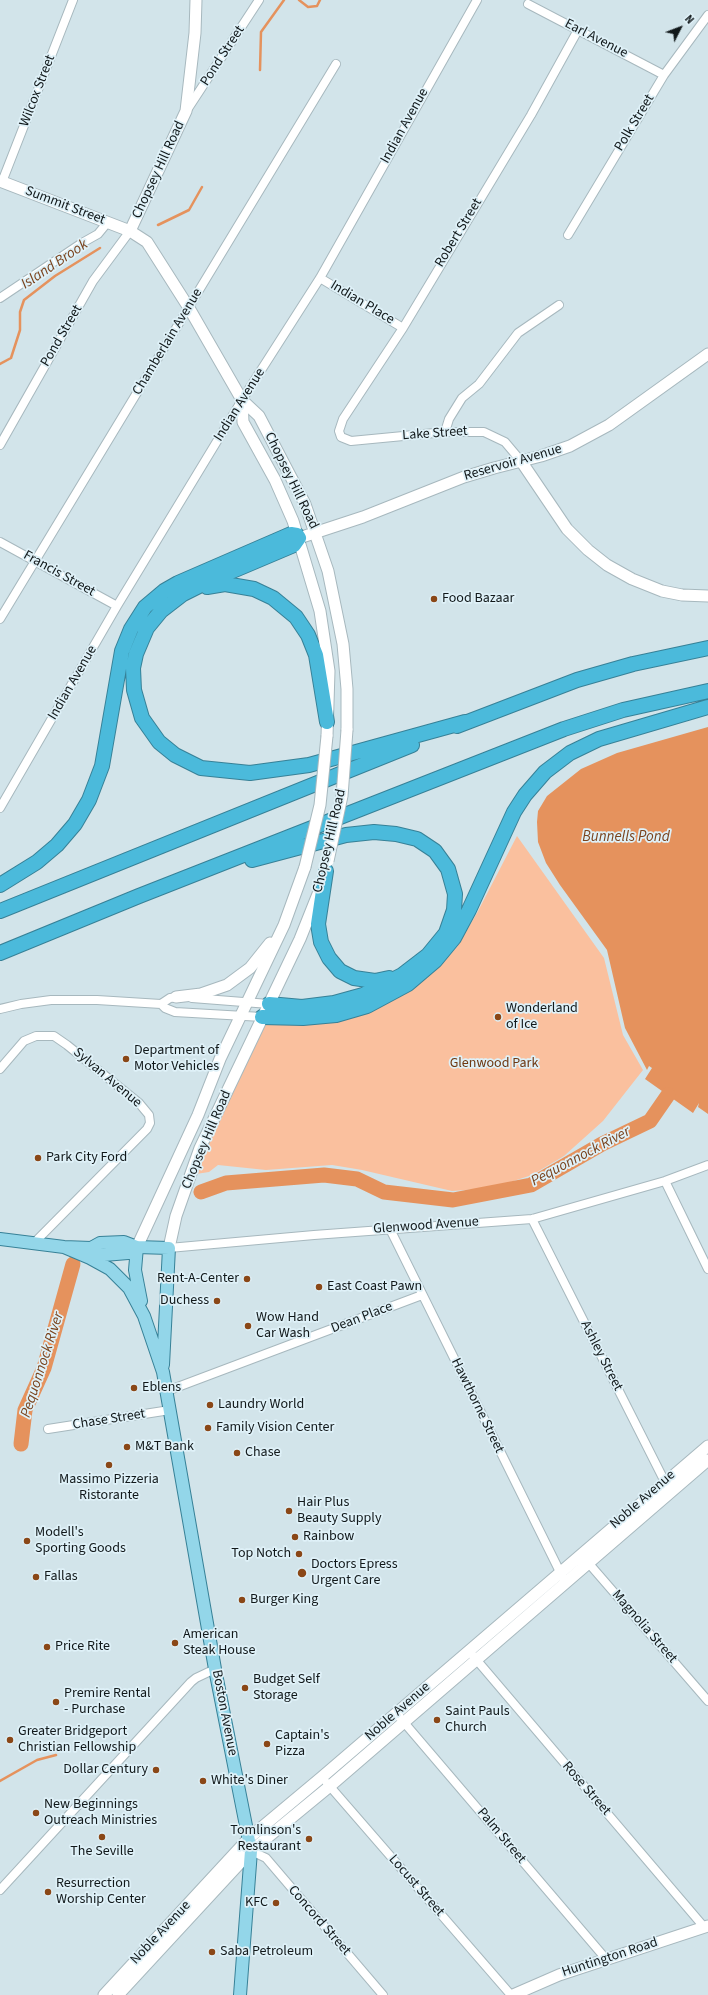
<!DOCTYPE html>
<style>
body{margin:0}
#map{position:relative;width:708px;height:1995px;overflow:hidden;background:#d2e4ea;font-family:"Source Sans 3",sans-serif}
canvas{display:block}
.north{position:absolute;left:660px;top:8px;width:40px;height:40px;-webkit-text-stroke:3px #dff1f8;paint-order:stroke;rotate:48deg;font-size:11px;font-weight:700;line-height:16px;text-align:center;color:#11181a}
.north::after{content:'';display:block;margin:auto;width:14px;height:18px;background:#11181a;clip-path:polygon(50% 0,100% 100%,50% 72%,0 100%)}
</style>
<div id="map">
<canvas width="708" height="1995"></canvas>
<div class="north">N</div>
</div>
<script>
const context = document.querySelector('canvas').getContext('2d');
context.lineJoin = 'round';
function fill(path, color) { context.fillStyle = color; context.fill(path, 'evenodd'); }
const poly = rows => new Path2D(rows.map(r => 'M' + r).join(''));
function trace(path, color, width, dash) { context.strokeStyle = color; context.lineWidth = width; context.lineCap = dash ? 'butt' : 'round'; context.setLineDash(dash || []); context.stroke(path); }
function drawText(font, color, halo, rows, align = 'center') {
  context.font = font + ' "Source Sans 3",sans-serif'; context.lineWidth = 3.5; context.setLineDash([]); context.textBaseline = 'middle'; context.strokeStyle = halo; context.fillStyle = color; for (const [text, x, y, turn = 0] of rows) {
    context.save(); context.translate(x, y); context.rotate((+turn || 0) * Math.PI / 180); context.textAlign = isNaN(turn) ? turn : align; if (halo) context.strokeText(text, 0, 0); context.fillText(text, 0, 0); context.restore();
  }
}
fill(poly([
 [517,836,604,958,623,1035,643,1070,603,1121,564,1156,532,1175,492,1188,452,1191,362,1170,332,1165,266,1170,218,1165,209,1172,196,1174,247,1048,266,1010,396,989,449,956,457,947,477,913]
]), '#fac09e');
fill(poly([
 [708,727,708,1114,698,1107,699,1103,693,1113,645,1079,652,1068,649,1066,647,1070,625,1028,607,950,560,885,546,863,538,842,537,822,538,811,547,796,581,769,617,753]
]), '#e5925d');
trace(poly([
 [299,0,308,7,317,6,320,0],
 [260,70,261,32,284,0],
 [158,225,189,210,202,187],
 [0,364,11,358,20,330,20,312,24,300,55,276,100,248],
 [0,1781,37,1760,56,1755]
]), '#e5925d', 2.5);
trace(poly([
 [201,1192,226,1183,324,1175,357,1179,384,1192,453,1200,531,1185,602,1144,650,1121,668,1095],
 [21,1444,25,1410,44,1368,73,1264]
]), '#e5925d', 15);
const street = poly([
 [528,4,664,75],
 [187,110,259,0],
 [2,182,73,0],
 [568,235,664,75,708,15],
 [320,278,403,328],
 [0,298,82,243,98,234,107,223],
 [445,432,449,419,462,398,479,384,518,333,559,305],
 [0,445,93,281,130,231],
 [521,461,505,442,484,432,445,432,351,441,341,437,339,431,343,419,403,328,531,115,578,30],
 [0,542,117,606],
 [0,619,336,64],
 [0,808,117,606,242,400,320,278,477,0],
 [192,998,269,1004],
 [161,1004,165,1008,175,1012,262,1017],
 [0,1009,21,1004,51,1000,97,1000,161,1004,170,998,180,997],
 [0,1069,24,1041,36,1036,54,1036,67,1045,139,1103,149,1115,150,1123,147,1129,34,1243],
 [665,1181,708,1269],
 [532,1219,667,1486],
 [390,1229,563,1578],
 [169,1248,314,1235,532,1219,665,1181,708,1165],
 [167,1391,422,1295],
 [48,1429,170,1410],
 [585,1559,708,1701],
 [469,1651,704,1927],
 [396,1713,606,1959],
 [327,1783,511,1995],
 [251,1851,266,1858,383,1995],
 [0,1890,191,1682,196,1678,215,1669]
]);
const secondary = poly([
 [0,181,130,231,147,242,189,308,242,400,259,416,305,504,328,571,343,644,347,689,347,730],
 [130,231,186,111,195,33,196,0],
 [242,400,243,422,275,480,293,521,320,611,329,671,327,736],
 [521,461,567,529,588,550,607,565,632,579,662,591,682,595,708,596],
 [299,538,363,517,464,477,494,468,541,456,570,446,609,425,708,354],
 [176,997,201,994,227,985,250,968,270,943],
 [137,1247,198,1115,220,1059,284,925,305,867],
 [169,1248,176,1216,200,1148,300,939,318,894],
 [104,1995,249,1838,322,1777,708,1446],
 [118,1995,251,1851,330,1786,708,1460],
 [513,1995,559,1975,708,1926]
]);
const primary = poly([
 [0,1239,64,1247,91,1248,104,1255,128,1253,137,1247],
 [64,1247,90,1258,110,1269,129,1288,144,1316,163,1372,215,1669,251,1851,240,1995],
 [137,1247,135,1270,141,1301],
 [91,1248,100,1243,124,1242,137,1247,169,1248,163,1365]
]);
const highway = poly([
 [207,587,225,584,254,589,273,598,296,617,308,635,316,655,327,722],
 [457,726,577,680,633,664,708,648],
 [252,860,346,835,374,832,396,834,417,839,435,851,448,869,455,894,454,910,446,933,428,955,402,975,363,995,334,1003,302,1007,269,1004],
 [326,871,318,924,321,942,329,958,340,971,354,978,375,981,389,978],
 [0,885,37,862,57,845,75,824,89,800,102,766,122,651,131,629,145,607,164,591,178,583,291,534,297,535,299,538,294,545,209,581,183,594,161,611,147,628,136,654,133,668,134,690,142,718,159,742,175,755,201,768,250,773,309,765,465,722],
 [0,911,412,745],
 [0,953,139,896,564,729,623,710,708,691],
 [262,1017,303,1018,336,1015,367,1006,408,984,435,961,454,938,469,910,514,812,525,795,545,772,570,753,599,739,708,707]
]);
trace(street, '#a7b8be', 10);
trace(secondary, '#a7b8be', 13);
trace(primary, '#378197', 14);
trace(highway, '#378197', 16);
trace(street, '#fff', 8);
trace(secondary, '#fff', 11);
trace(primary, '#93d6e9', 12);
trace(highway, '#4bbadb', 14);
const secondaryBridge = poly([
 [328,861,342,796,347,730],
 [305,867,320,805,327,736]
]);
trace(secondaryBridge, '#a7b8be', 13, []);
trace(secondaryBridge, '#fff', 11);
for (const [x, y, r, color] of [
 [434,599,4,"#8a4717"],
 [498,1017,4,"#8a4717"],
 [126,1059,4,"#8a4717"],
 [38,1158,4,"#8a4717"],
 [247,1279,4,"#8a4717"],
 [319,1287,4,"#8a4717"],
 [217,1301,4,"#8a4717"],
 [248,1326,4,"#8a4717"],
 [134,1388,4,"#8a4717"],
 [210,1405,4,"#8a4717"],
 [208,1428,4,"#8a4717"],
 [127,1447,4,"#8a4717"],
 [237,1453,4,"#8a4717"],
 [109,1465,4,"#8a4717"],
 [289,1511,4,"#8a4717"],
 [295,1537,4,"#8a4717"],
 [27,1541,4,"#8a4717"],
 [299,1554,4,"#8a4717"],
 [302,1573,5,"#8a4717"],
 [36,1577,4,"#8a4717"],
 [242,1600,4,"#8a4717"],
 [175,1643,4,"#8a4717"],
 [47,1647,4,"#8a4717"],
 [245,1688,4,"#8a4717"],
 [56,1702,4,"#8a4717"],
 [437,1720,4,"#8a4717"],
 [10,1740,4,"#8a4717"],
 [267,1744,4,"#8a4717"],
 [156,1770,4,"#8a4717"],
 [203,1781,4,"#8a4717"],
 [36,1813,4,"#8a4717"],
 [102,1837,4,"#8a4717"],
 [309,1839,4,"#8a4717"],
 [48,1892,4,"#8a4717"],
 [276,1903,4,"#8a4717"],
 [212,1952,4,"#8a4717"]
]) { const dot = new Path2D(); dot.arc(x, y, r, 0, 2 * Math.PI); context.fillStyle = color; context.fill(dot); trace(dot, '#dff1f8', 1.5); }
drawText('14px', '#11181a', '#dff1f8', [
 ["Earl Avenue",596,39,27],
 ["Pond Street",223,56,-57],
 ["Wilcox Street",38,91,-69],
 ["Polk Street",635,123,-59],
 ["Indian Avenue",405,126,-61],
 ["Chopsey Hill Road",159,170,-65],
 ["Summit Street",65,206,21],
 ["Robert Street",459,233,-59],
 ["Indian Place",362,303,31],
 ["Pond Street",62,336,-60],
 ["Chamberlain Avenue",168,342,-59],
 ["Indian Avenue",240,405,-58],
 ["Lake Street",435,434,-4],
 ["Reservoir Avenue",513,463,-16],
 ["Chopsey Hill Road",291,481,64],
 ["Francis Street",59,574,29],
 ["Indian Avenue",73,683,-60],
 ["Chopsey Hill Road",330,841,-77],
 ["Sylvan Avenue",107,1078,40],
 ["Chopsey Hill Road",207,1140,-67],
 ["Glenwood Avenue",426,1226,-4],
 ["Dean Place",362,1318,-21],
 ["Ashley Street",601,1356,63],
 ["Hawthorne Street",477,1406,64],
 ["Chase Street",109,1420,-9],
 ["Noble Avenue",643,1500,-41],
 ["Magnolia Street",644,1627,49],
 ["Noble Avenue",398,1712,-41],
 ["Boston Avenue",224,1713,79],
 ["Rose Street",586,1789,49],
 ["Palm Street",501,1836,50],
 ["Locust Street",416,1886,49],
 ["Concord Street",319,1921,49],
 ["Noble Avenue",161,1933,-47],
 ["Huntington Road",610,1958,-18]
]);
drawText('14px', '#11181a', '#dff1f8', [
 ["Food Bazaar",442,599],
 ["Wonderland",506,1009],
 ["of Ice",506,1025],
 ["Department of",134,1051],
 ["Motor Vehicles",134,1067],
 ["Park City Ford",46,1158],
 ["Rent-A-Center",239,1279,"right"],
 ["East Coast Pawn",327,1287],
 ["Duchess",209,1301,"right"],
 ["Wow Hand",256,1318],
 ["Car Wash",256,1334],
 ["Eblens",142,1388],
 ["Laundry World",218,1405],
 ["Family Vision Center",216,1428],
 ["M&T Bank",135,1447],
 ["Chase",245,1453],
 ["Massimo Pizzeria",109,1480,"center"],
 ["Ristorante",109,1496,"center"],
 ["Hair Plus",297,1503],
 ["Beauty Supply",297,1519],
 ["Modell's",35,1533],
 ["Sporting Goods",35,1549],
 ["Rainbow",303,1537],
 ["Top Notch",291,1554,"right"],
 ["Doctors Epress",311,1565],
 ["Urgent Care",311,1581],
 ["Fallas",44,1577],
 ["Burger King",250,1600],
 ["American",183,1635],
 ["Steak House",183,1651],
 ["Price Rite",55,1647],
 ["Budget Self",253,1680],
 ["Storage",253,1696],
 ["Premire Rental",64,1694],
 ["- Purchase",64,1710],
 ["Saint Pauls",445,1712],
 ["Church",445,1728],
 ["Greater Bridgeport",18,1732],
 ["Christian Fellowship",18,1748],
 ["Captain's",275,1736],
 ["Pizza",275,1752],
 ["Dollar Century",148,1770,"right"],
 ["White's Diner",211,1781],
 ["New Beginnings",44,1805],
 ["Outreach Ministries",44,1821],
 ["Tomlinson's",301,1831,"right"],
 ["Restaurant",301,1847,"right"],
 ["The Seville",102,1852,"center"],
 ["Resurrection",56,1884],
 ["Worship Center",56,1900],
 ["KFC",268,1903,"right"],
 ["Saba Petroleum",220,1952]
], 'left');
drawText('14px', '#6e3811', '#dff1f8', [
 ["Glenwood Park",494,1064]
]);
drawText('italic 15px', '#7a431d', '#dff1f8', [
 ["Island Brook",55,265,-34],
 ["Bunnells Pond",626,838],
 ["Pequonnock River",581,1157,-28],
 ["Pequonnock River",43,1365,-72]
]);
</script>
